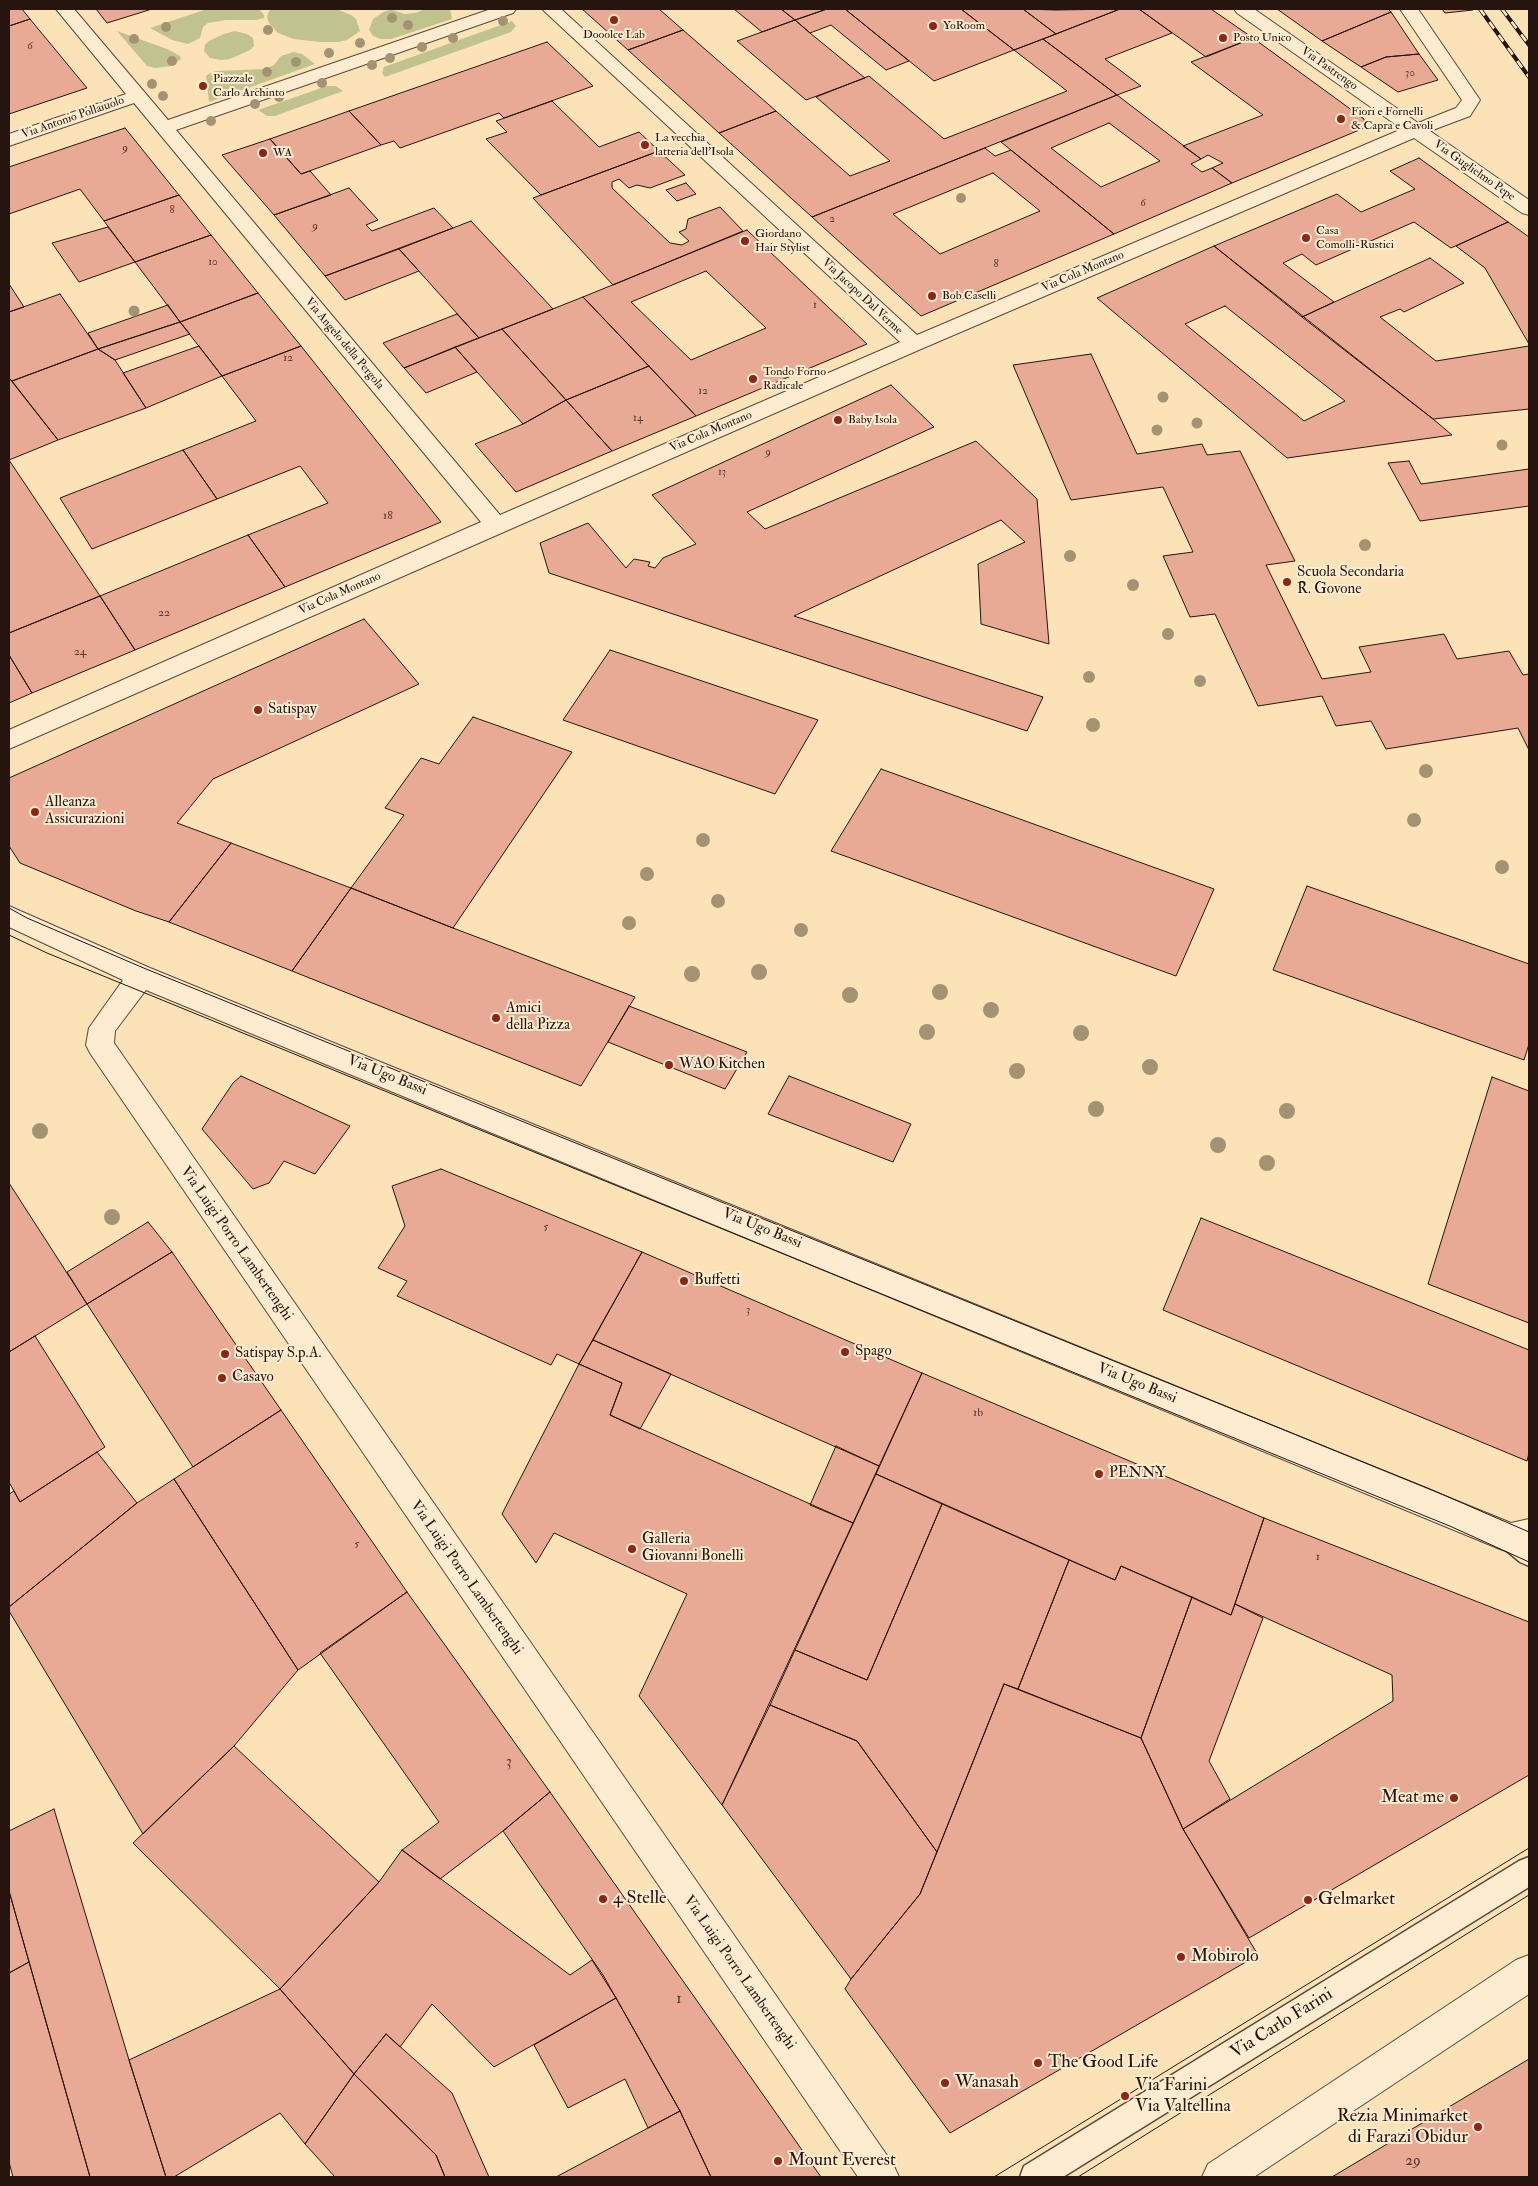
<!DOCTYPE html>
<style>
body{margin:0}
#map{position:relative;width:1538px;height:2186px;overflow:hidden;background:#fce2b7;font-family:"IM FELL Double Pica",serif}
canvas{display:block}
.frame{position:absolute;inset:0;border:10px solid #26150e;pointer-events:none}
</style>
<div id="map">
<canvas width="1538" height="2186"></canvas>
<div class="frame"></div>
</div>
<script>
const context = document.querySelector('canvas').getContext('2d');
context.lineJoin = 'round';
function fill(path, color) { context.fillStyle = color; context.fill(path, 'evenodd'); }
const poly = rows => new Path2D(rows.map(r => 'M' + r).join(''));
function trace(path, color, width, dash) { context.strokeStyle = color; context.lineWidth = width; context.lineCap = dash ? 'butt' : 'round'; context.setLineDash(dash || []); context.stroke(path); }
function drawText(font, color, halo, rows, align = 'center') {
  context.font = font + ' "IM FELL Double Pica",serif'; context.lineWidth = 4; context.setLineDash([]); context.textBaseline = 'middle'; context.strokeStyle = halo; context.fillStyle = color; for (const [text, x, y, turn = 0] of rows) {
    context.save(); context.translate(x, y); context.rotate((+turn || 0) * Math.PI / 180); context.textAlign = isNaN(turn) ? turn : align; if (halo) context.strokeText(text, 0, 0); context.fillText(text, 0, 0); context.restore();
  }
}
fill(poly([
 [207,9,259,9,264,15,264,18,256,20,226,20,208,23,203,27,200,38,188,44,172,40,150,28],
 [273,9,336,9,351,15,356,19,360,31,347,40,338,42,320,42,294,39,278,33,269,23,267,17,269,11],
 [426,9,450,9,452,19,391,39,381,39,373,36,369,30,373,19,385,11,392,10,405,14,415,13],
 [512,21,516,26,511,32,385,77,382,73,384,67],
 [117,31,167,49,180,56,181,59,172,66,155,68,147,66],
 [235,31,247,34,253,38,254,46,250,50,230,59,221,60,210,58,204,51,205,45,209,41,224,34],
 [294,52,302,54,315,64,209,102,206,76,208,74,216,71,265,69,274,65,281,56],
 [327,86,336,86,343,91,275,116,267,116,258,110]
]), '#c0c38e');
const building = poly([
 [9,9,22,9,30,19,9,26,9,9],
 [96,9,152,9,107,23,96,9],
 [582,9,659,9,683,30,628,50,582,9],
 [734,9,781,9,795,20,762,32,734,9],
 [781,9,827,9,795,20,781,9],
 [827,9,845,9,909,61,886,70,831,25,810,33,795,20,827,9],
 [845,9,961,9,1014,50,934,81,845,9],
 [961,9,1023,9,1056,34,1014,50,961,9],
 [1023,9,1055,10,1120,9,1056,34,1023,9],
 [1120,9,1139,9,1172,33,1105,59,1141,86,1117,95,1043,39,1120,9],
 [1139,9,1211,9,1253,38,1206,57,1139,9],
 [1277,9,1388,9,1391,12,1322,41,1277,9],
 [1442,9,1473,9,1473,10,1445,13,1442,9],
 [1391,12,1419,54,1386,57,1361,67,1322,41,1391,12],
 [30,19,87,88,9,114,9,26,30,19],
 [795,20,810,33,865,78,806,100,737,41,795,20],
 [683,30,776,111,719,133,628,50,683,30],
 [1253,38,1364,119,1364,128,1232,183,1212,168,1223,163,1208,155,1201,159,1183,146,1263,115,1191,62,1253,38],
 [1043,39,1117,95,812,217,719,133,776,111,850,176,890,161,816,97,869,76,944,139,1067,91,1014,50,1043,39],
 [547,42,593,86,504,118,499,113,400,148,394,141,381,145,349,111,547,42],
 [1419,54,1438,80,1398,92,1361,67,1386,57,1419,54],
 [1117,95,1201,159,1191,164,1202,172,1212,168,1232,183,1114,234,1001,142,1117,95],
 [1109,123,1160,161,1101,187,1051,148,1109,123],
 [552,101,599,147,639,132,659,151,541,195,486,139,507,132,496,121,552,101],
 [349,111,381,145,301,174,270,139,349,111],
 [125,128,179,195,104,221,80,189,9,214,9,167,125,128],
 [270,139,301,174,310,171,331,195,274,215,222,155,270,139],
 [985,148,995,156,1011,150,1114,234,921,316,812,217,985,148],
 [993,173,1040,211,940,254,893,214,993,173],
 [659,151,685,175,650,188,637,185,629,188,619,179,612,182,612,188,670,243,682,245,689,241,679,232,686,229,688,219,720,207,743,231,613,285,533,198,659,151],
 [1419,158,1508,222,1451,248,1414,222,1316,265,1302,254,1283,263,1334,302,1302,317,1214,246,1337,194,1361,212,1415,189,1390,171,1419,158],
 [686,183,696,194,677,201,666,190,686,183],
 [349,188,378,220,366,225,372,231,434,208,453,228,325,276,274,215,349,188],
 [179,195,211,235,135,262,104,221,179,195],
 [471,221,553,309,479,338,399,249,471,221],
 [1508,222,1529,237,1529,344,1485,268,1456,246,1508,222],
 [108,227,135,262,79,282,52,243,108,227],
 [747,230,867,344,696,416,583,297,747,230],
 [706,271,766,328,691,360,631,302,706,271],
 [211,235,258,293,180,322,135,262,211,235],
 [1214,246,1433,419,1452,435,1287,458,1097,298,1214,246],
 [1225,306,1345,401,1304,421,1185,324,1225,306],
 [399,249,419,271,345,300,325,276,399,249],
 [1430,258,1464,283,1404,312,1400,309,1380,317,1436,361,1529,346,1529,409,1433,419,1302,317,1430,258],
 [9,284,24,307,9,312,9,284],
 [258,293,301,346,222,376,180,322,258,293],
 [60,294,98,349,12,381,9,378,9,312,60,294],
 [583,297,649,366,566,400,502,329,583,297],
 [168,305,180,322,98,349,88,333,168,305],
 [457,314,479,338,404,368,383,343,457,314],
 [180,322,190,334,115,360,98,349,180,322],
 [502,329,566,400,523,424,455,347,502,329],
 [199,346,222,376,146,408,123,373,199,346],
 [301,346,441,522,285,587,248,535,328,503,300,466,217,499,183,450,256,421,222,376,301,346],
 [455,347,477,372,426,393,404,368,455,347],
 [98,349,115,360,146,408,58,440,12,381,98,349],
 [1091,354,1137,454,1202,444,1207,455,1240,451,1295,561,1266,565,1322,679,1371,672,1359,647,1444,634,1457,659,1509,651,1523,675,1529,674,1529,750,1518,728,1386,749,1371,721,1336,726,1322,696,1258,706,1215,614,1190,617,1163,556,1193,552,1163,487,1071,500,1013,365,1091,354],
 [649,366,696,416,612,451,566,400,649,366],
 [9,378,58,440,9,460,9,378],
 [891,385,934,427,747,512,765,529,976,441,1037,499,1049,644,981,624,978,564,1025,542,1001,520,794,616,1043,697,1027,731,549,573,540,543,588,523,626,568,634,559,650,562,648,566,655,568,663,558,696,544,652,495,891,385],
 [566,400,612,451,516,492,475,444,523,424,566,400],
 [183,450,217,499,92,549,60,498,183,450],
 [9,460,100,596,9,633,9,460],
 [1409,461,1421,484,1529,469,1529,506,1420,521,1388,463,1409,461],
 [248,535,285,587,135,650,100,596,248,535],
 [100,596,135,650,32,693,9,655,9,633,100,596],
 [364,619,419,684,213,779,177,823,231,843,169,922,136,911,20,863,9,846,9,778,364,619],
 [610,650,818,720,775,794,563,720,610,650],
 [9,655,32,693,9,703,9,655],
 [473,717,572,752,453,928,351,888,404,815,385,808,421,758,439,764,473,717],
 [881,769,1214,889,1176,976,831,851,881,769],
 [231,843,351,888,292,971,169,922,231,843],
 [1307,886,1529,964,1529,1044,1524,1060,1273,970,1307,886],
 [351,888,453,928,635,997,581,1086,292,971,351,888],
 [629,1006,747,1052,725,1089,608,1042,629,1006],
 [241,1076,350,1126,315,1174,284,1161,269,1183,253,1189,202,1129,233,1083,241,1076],
 [789,1076,911,1124,893,1162,768,1114,789,1076],
 [1492,1077,1529,1091,1529,1323,1428,1284,1492,1077],
 [441,1169,642,1252,579,1364,557,1354,551,1365,397,1296,407,1281,378,1268,405,1226,392,1186,441,1169],
 [9,1183,87,1304,9,1352,9,1183],
 [1201,1218,1529,1350,1529,1453,1527,1461,1163,1310,1201,1218],
 [148,1222,172,1252,87,1304,67,1272,148,1222],
 [172,1252,281,1410,193,1467,87,1304,172,1252],
 [642,1252,922,1373,879,1466,593,1340,642,1252],
 [35,1336,105,1447,20,1502,9,1482,9,1352,35,1336],
 [593,1340,671,1374,640,1429,610,1415,622,1383,579,1364,593,1340],
 [579,1364,622,1383,610,1415,853,1523,722,1805,639,1696,687,1594,554,1533,536,1563,502,1514,579,1364],
 [922,1373,1264,1518,1231,1615,1121,1566,1115,1580,876,1474,922,1373],
 [281,1410,407,1592,298,1670,174,1479,281,1410],
 [836,1446,879,1466,853,1523,810,1505,836,1446],
 [97,1452,137,1503,9,1607,9,1494,14,1491,20,1502,97,1452],
 [876,1474,942,1504,867,1680,795,1650,876,1474],
 [174,1479,298,1670,234,1746,143,1834,9,1611,9,1607,137,1503,174,1479],
 [942,1504,1069,1560,1018,1689,1004,1684,937,1852,857,1741,770,1705,795,1650,867,1680,942,1504],
 [1264,1518,1529,1622,1529,1775,1249,1938,1183,1829,1393,1701,1392,1675,1235,1604,1264,1518],
 [1069,1560,1115,1580,1121,1566,1192,1597,1141,1738,1018,1689,1069,1560],
 [407,1592,550,1792,503,1831,440,1879,402,1850,439,1822,320,1653,407,1592],
 [1192,1597,1231,1615,1235,1604,1263,1618,1209,1761,1230,1799,1183,1829,1141,1738,1192,1597],
 [1004,1684,1141,1738,1183,1829,1258,1955,950,2133,845,1989,851,1979,920,1894,1004,1684],
 [770,1705,857,1741,937,1852,920,1894,851,1979,722,1805,770,1705],
 [234,1746,379,1882,280,1989,133,1843,234,1746],
 [550,1792,821,2177,711,2177,680,2111,603,1975,503,1831,550,1792],
 [54,1809,129,2060,166,2177,90,2177,9,1891,9,1831,54,1809],
 [402,1850,570,1975,592,1960,616,1998,494,2067,432,2004,400,2047,386,2034,354,2074,280,1989,379,1882,402,1850],
 [9,1891,29,1962,9,1973,9,1891],
 [29,1962,90,2177,13,2177,9,2162,9,1973,29,1962],
 [280,1989,354,2074,305,2144,280,2113,174,2177,166,2177,129,2060,280,1989],
 [616,1998,680,2111,648,2128,625,2079,568,2108,534,2045,616,1998],
 [386,2034,452,2093,489,2177,445,2177,436,2155,354,2074,386,2034],
 [1529,2059,1529,2177,1332,2177,1529,2059],
 [354,2074,436,2155,445,2177,335,2177,305,2144,354,2074],
 [680,2111,711,2177,556,2177,648,2128,680,2111]
]);
fill(building, '#e9aa95');
trace(building, '#26150e', 1);
const service = poly([
 [1511,1525,1520,1529,1529,1537,1529,1566,1520,1562,1502,1547,1498,1538,1502,1529,1511,1525],
 [1529,1857,1529,1887,1063,2177,1020,2177,1024,2166,1519,1861,1529,1857]
]);
const minor = poly([
 [56,9,74,9,168,120,491,9,516,9,513,13,176,130,500,515,900,342,542,9,561,9,917,335,1402,129,1237,13,1234,9,1254,9,1418,123,1456,108,1462,100,1400,9,1418,9,1480,100,1470,116,1430,131,1529,200,1529,215,1522,213,1414,138,921,349,9,749,9,730,481,522,134,103,9,146,9,134,126,94,56,9],
 [9,906,150,968,1511,1523,1529,1519,1529,1549,1511,1553,1500,1549,146,990,115,1031,114,1043,893,2164,899,2177,858,2177,90,1053,86,1045,89,1028,123,980,9,927,9,906],
 [1529,1955,1529,1994,1254,2177,1202,2177,1208,2164,1516,1960,1529,1955]
]);
trace(service, '#5c4838', 3);
trace(minor, '#5c4838', 2);
fill(service, '#fdecd0');
fill(minor, '#fdecd0');
trace(poly([
 [9,908,27,918,146,969,1430,1489,1529,1532],
 [9,935,47,953,1452,1527,1529,1562],
 [994,2177,1529,1848],
 [1078,2177,1529,1895]
]), '#26150e', 1);
const rail = poly([
 [1480,9,1529,77],
 [1502,9,1529,45]
]);
trace(rail, '#26150e', 4);
trace(rail, '#fdecd0', 2.5, [8]);
context.fillStyle = '#a49373';
for (const [x, y, r] of [
 [392,18,5],
 [503,21,5],
 [408,25,5],
 [166,27,5],
 [268,30,5],
 [453,38,5],
 [134,39,5],
 [360,43,5],
 [422,47,5],
 [329,53,5],
 [390,58,5],
 [172,61,5],
 [296,62,5],
 [372,65,5],
 [267,72,5],
 [322,83,5],
 [152,84,5],
 [163,96,5],
 [279,97,5],
 [255,104,5],
 [211,121,5],
 [961,198,5],
 [134,311,5.5],
 [1163,397,5.5],
 [1197,423,5.5],
 [1157,430,5.5],
 [1502,445,5.5],
 [1365,545,6],
 [1070,556,6],
 [1133,585,6],
 [1168,634,6],
 [1089,677,6],
 [1200,681,6],
 [1093,725,7],
 [1426,771,7],
 [1414,820,7],
 [703,840,7],
 [1502,867,7],
 [647,874,7],
 [718,901,7],
 [629,923,7],
 [801,930,7],
 [759,972,8],
 [692,974,8],
 [940,992,8],
 [850,995,8],
 [991,1010,8],
 [927,1032,8],
 [1081,1033,8],
 [1150,1067,8],
 [1017,1071,8],
 [1096,1109,8],
 [1287,1111,8],
 [40,1131,8],
 [1218,1145,8],
 [1267,1163,8],
 [112,1217,8]
]) { context.beginPath(); context.arc(x, y, r, 0, 2 * Math.PI); context.fill(); }
for (const [x, y, r, color] of [
 [614,20,5,"#8f2418"],
 [933,26,5,"#8f2418"],
 [1223,38,5,"#8f2418"],
 [203,86,5,"#8f2418"],
 [1341,119,5,"#8f2418"],
 [645,145,5,"#8f2418"],
 [263,153,5,"#8f2418"],
 [1306,238,5,"#8f2418"],
 [745,241,5,"#8f2418"],
 [932,296,5,"#8f2418"],
 [753,379,5,"#8f2418"],
 [838,420,5,"#8f2418"],
 [1287,582,5,"#8f2418"],
 [258,710,5,"#8f2418"],
 [35,812,5,"#8f2418"],
 [496,1018,5,"#8f2418"],
 [669,1065,5,"#8f2418"],
 [684,1281,5,"#8f2418"],
 [845,1352,5,"#8f2418"],
 [225,1354,5,"#8f2418"],
 [222,1378,5,"#8f2418"],
 [1099,1474,5,"#8f2418"],
 [632,1549,5,"#8f2418"],
 [1454,1798,5,"#8f2418"],
 [603,1899,5,"#8f2418"],
 [1308,1900,5,"#8f2418"],
 [1181,1957,5,"#8f2418"],
 [1038,2063,5,"#8f2418"],
 [945,2083,5,"#8f2418"],
 [1125,2096,5,"#8f2418"],
 [1478,2127,5,"#8f2418"],
 [778,2161,5,"#8f2418"]
]) { const dot = new Path2D(); dot.arc(x, y, r, 0, 2 * Math.PI); context.fillStyle = color; context.fill(dot); trace(dot, '#fdecd0', 2); }
drawText('11px', '#573a30', null, [
 ["6",30,47],
 ["30",1410,74],
 ["9",125,149],
 ["6",1143,204],
 ["8",172,211],
 ["2",832,220],
 ["9",315,227],
 ["10",213,263],
 ["8",996,265],
 ["1",815,306],
 ["12",288,359],
 ["12",703,392],
 ["14",638,419],
 ["9",768,453],
 ["13",722,473]
]);
drawText('12px', '#26150e', '#fdecd0', [
 ["YoRoom",943,26],
 ["Dooolce Lab",614,35,"center"],
 ["Posto Unico",1233,38],
 ["Piazzale",213,79],
 ["Carlo Archinto",213,93],
 ["Fiori e Fornelli",1351,112],
 ["& Capra e Cavoli",1351,126],
 ["La vecchia",655,138],
 ["latteria dell'Isola",655,152],
 ["WA",273,153],
 ["Casa",1316,231],
 ["Comolli-Rustici",1316,245],
 ["Giordano",755,234],
 ["Hair Stylist",755,248],
 ["Bob Caselli",942,296],
 ["Tondo Forno",763,372],
 ["Radicale",763,386],
 ["Baby Isola",848,420]
], 'left');
drawText('12px', '#26150e', '#fdecd0', [
 ["Via Pastrengo",1329,69,35],
 ["Via Antonio Pollaiuolo",73,118,-19],
 ["Via Guglielmo Pepe",1474,171,35],
 ["Via Cola Montano",1083,272,-23],
 ["Via Jacopo Dal Verme",862,297,43],
 ["Via Angelo della Pergola",344,344,50],
 ["Via Cola Montano",711,432,-23],
 ["Via Cola Montano",340,594,-24]
]);
drawText('12px', '#573a30', null, [
 ["18",388,516],
 ["22",164,613],
 ["24",80,652],
 ["5",546,1227],
 ["3",748,1310],
 ["1b",978,1413],
 ["5",357,1544],
 ["1",1318,1557]
]);
drawText('15px', '#26150e', '#fdecd0', [
 ["Scuola Secondaria",1297,573],
 ["R. Govone",1297,590],
 ["Satispay",268,710],
 ["Alleanza",45,803],
 ["Assicurazioni",45,820],
 ["Amici",506,1009],
 ["della Pizza",506,1026],
 ["WAO Kitchen",679,1065],
 ["Buffetti",694,1281],
 ["Spago",855,1352],
 ["Satispay S.p.A.",235,1354],
 ["Casavo",232,1378],
 ["PENNY",1109,1474],
 ["Galleria",642,1540],
 ["Giovanni Bonelli",642,1557]
], 'left');
drawText('15px', '#26150e', '#fdecd0', [
 ["Via Ugo Bassi",387,1076,22],
 ["Via Ugo Bassi",762,1229,22],
 ["Via Luigi Porro Lambertenghi",236,1244,55],
 ["Via Ugo Bassi",1137,1384,22],
 ["Via Luigi Porro Lambertenghi",466,1578,55],
 ["Via Luigi Porro Lambertenghi",739,1973,55]
]);
drawText('15px', '#573a30', null, [
 ["3",509,1763],
 ["1",679,2000],
 ["29",1413,2162]
]);
drawText('18px', '#26150e', '#fdecd0', [
 ["Meat me",1444,1798,"right"],
 ["4 Stelle",613,1899],
 ["Gelmarket",1318,1900],
 ["Mobirolo",1191,1957],
 ["The Good Life",1048,2063],
 ["Wanasah",955,2083],
 ["Via Farini",1135,2086],
 ["Via Valtellina",1135,2107],
 ["Rezia Minimarket",1468,2117,"right"],
 ["di Farazi Obidur",1468,2138,"right"],
 ["Mount Everest",788,2161]
], 'left');
drawText('18px', '#26150e', '#fdecd0', [
 ["Via Carlo Farini",1282,2024,-32]
]);
</script>
